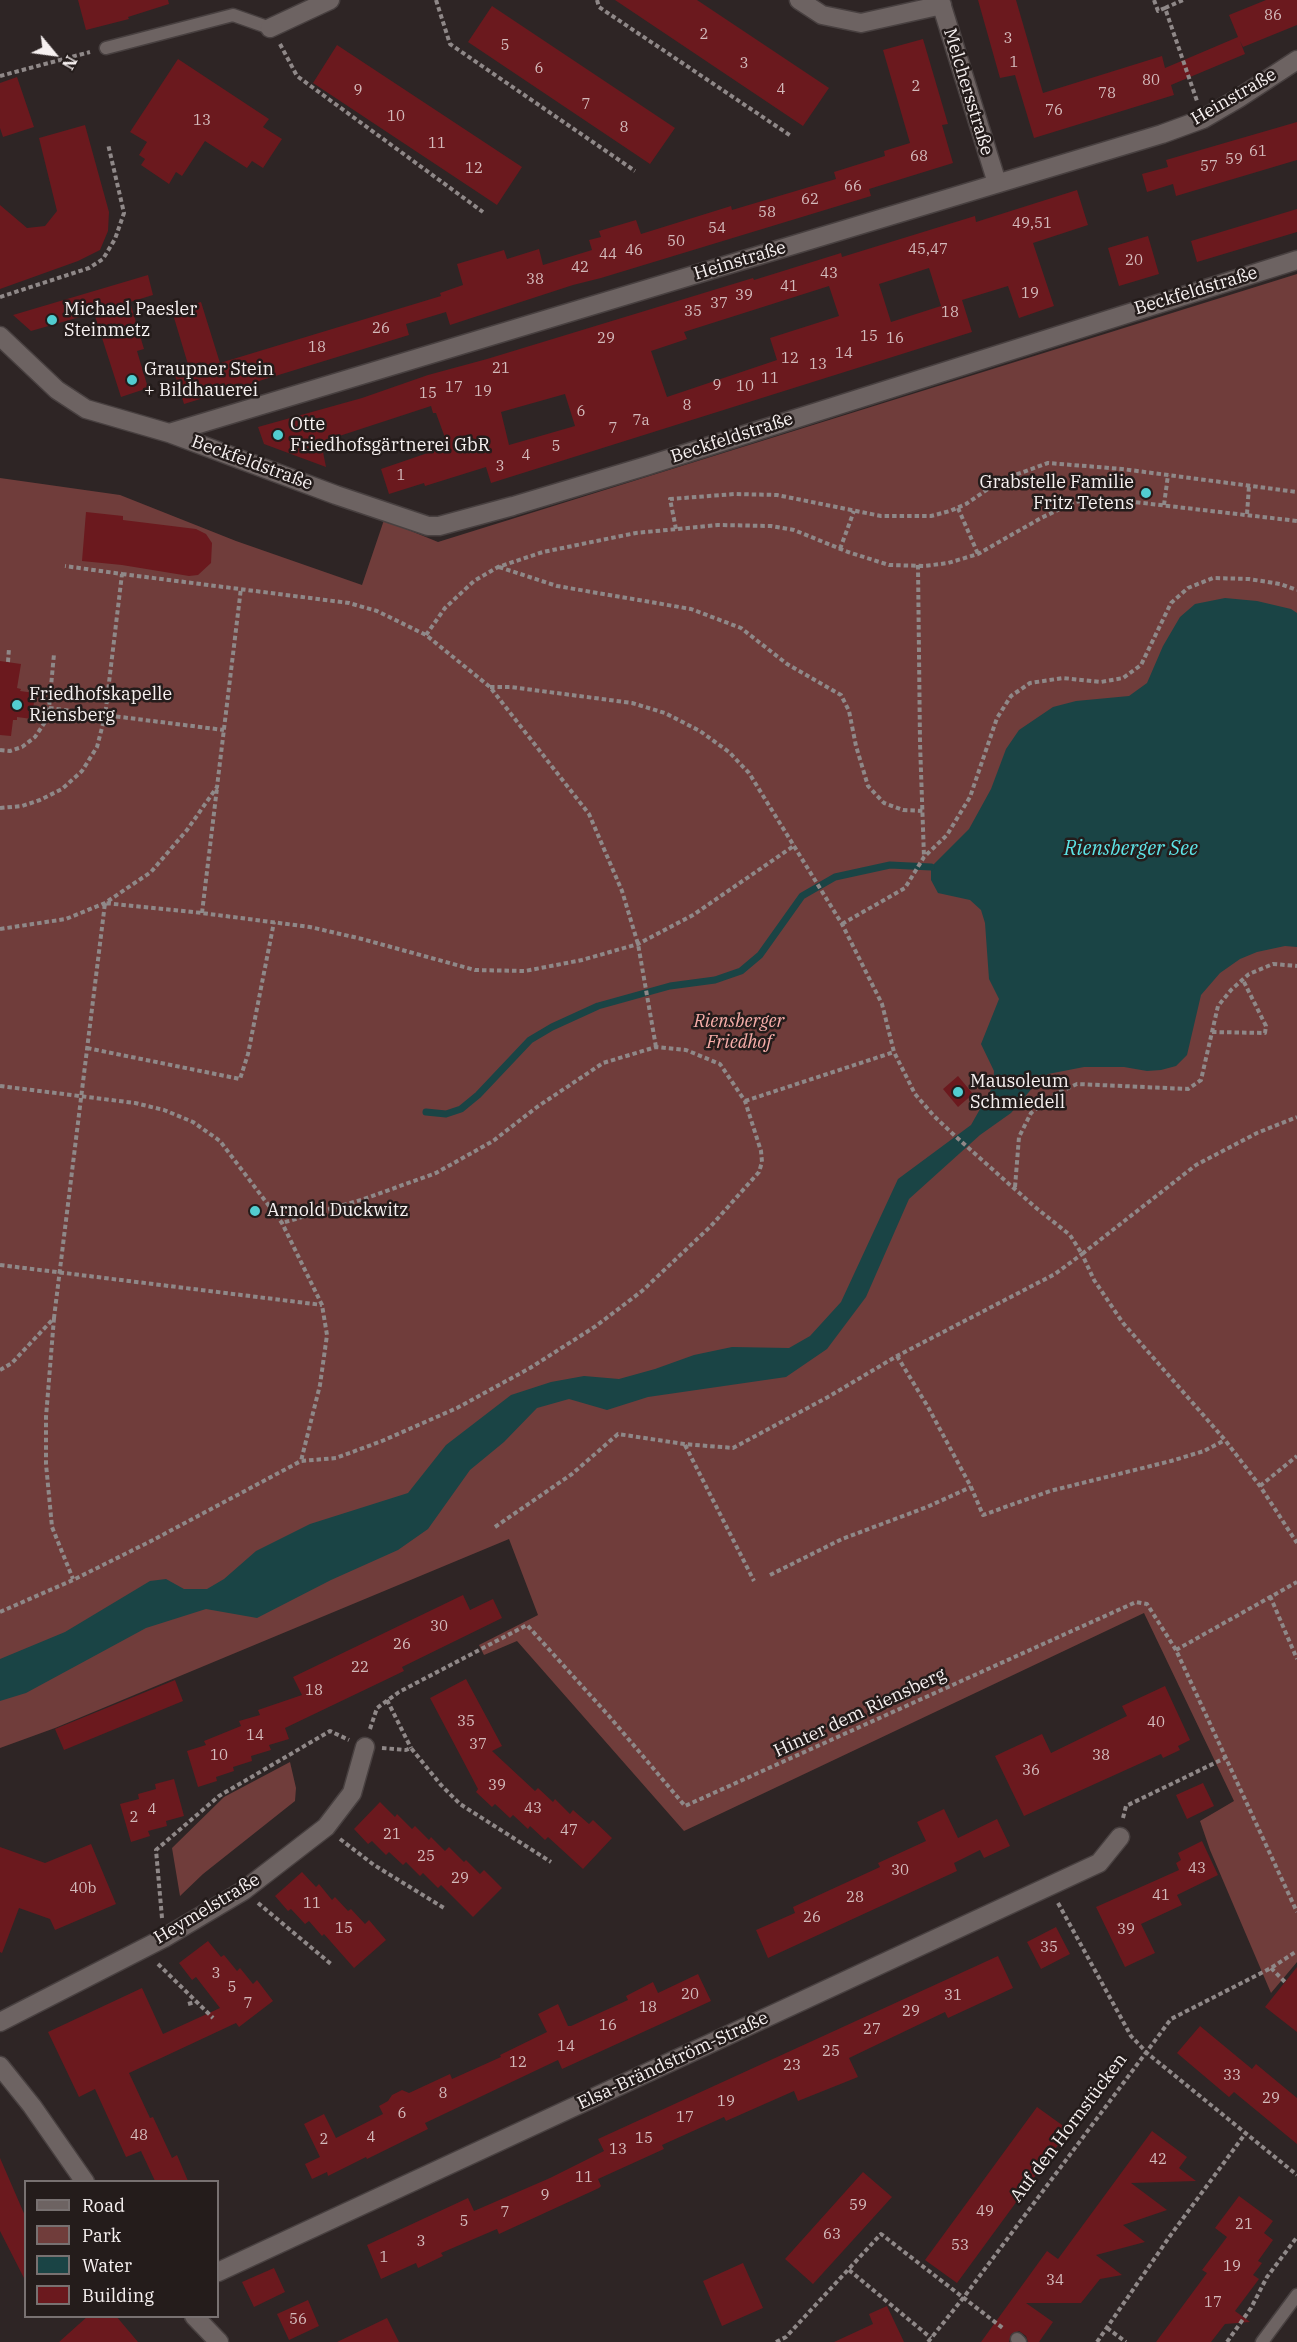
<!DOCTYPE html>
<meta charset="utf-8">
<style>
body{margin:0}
#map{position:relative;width:1297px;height:2342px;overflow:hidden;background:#2e2525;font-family:"IBM Plex Serif",serif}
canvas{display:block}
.legend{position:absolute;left:24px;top:2180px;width:195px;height:138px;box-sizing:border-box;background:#241c1b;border:2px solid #787171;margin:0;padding:8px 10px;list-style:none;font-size:18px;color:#f7f1f1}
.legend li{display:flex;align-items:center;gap:12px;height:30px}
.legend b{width:30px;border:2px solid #787171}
.north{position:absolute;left:24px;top:24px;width:60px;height:60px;-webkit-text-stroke:4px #241c1b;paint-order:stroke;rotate:119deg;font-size:16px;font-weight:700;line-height:24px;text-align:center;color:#f7f1f1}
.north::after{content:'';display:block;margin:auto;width:21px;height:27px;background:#f7f1f1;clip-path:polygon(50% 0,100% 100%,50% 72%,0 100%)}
</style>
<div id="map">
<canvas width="1297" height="2342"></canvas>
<ul class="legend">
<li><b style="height:8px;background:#6d6362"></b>Road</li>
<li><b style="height:16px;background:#703d3b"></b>Park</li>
<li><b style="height:16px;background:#1a4445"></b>Water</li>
<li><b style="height:16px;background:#6b191e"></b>Building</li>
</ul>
<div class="north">N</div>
</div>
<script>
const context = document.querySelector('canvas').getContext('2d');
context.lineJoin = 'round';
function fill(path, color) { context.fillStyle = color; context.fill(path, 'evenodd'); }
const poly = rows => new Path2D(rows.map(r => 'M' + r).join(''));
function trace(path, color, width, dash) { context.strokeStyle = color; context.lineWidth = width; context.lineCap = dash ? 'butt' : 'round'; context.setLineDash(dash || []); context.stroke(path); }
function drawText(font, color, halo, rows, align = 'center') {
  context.font = font + ' "IBM Plex Serif",serif'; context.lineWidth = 5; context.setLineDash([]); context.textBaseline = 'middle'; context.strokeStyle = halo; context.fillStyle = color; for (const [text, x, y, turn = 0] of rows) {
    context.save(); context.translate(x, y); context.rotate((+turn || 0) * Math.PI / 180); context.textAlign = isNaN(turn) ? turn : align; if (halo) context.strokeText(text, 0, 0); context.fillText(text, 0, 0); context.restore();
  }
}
fill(poly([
 [1297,274,1297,1962,1271,1993,1210,1850,1200,1821,1234,1801,1144,1613,684,1831,517,1641,484,1655,479,1645,538,1615,509,1539,55,1728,0,1748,0,478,120,495,236,541,362,585,384,520,438,542],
 [290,1762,296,1788,295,1801,203,1874,180,1896,172,1848,224,1797]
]), '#703d3b');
fill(poly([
 [1225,598,1257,601,1291,609,1297,613,1297,947,1285,946,1257,952,1240,959,1220,973,1201,995,1187,1055,1176,1066,1161,1070,1147,1071,1124,1067,1084,1067,1048,1074,1034,1086,1011,1113,980,1135,909,1199,866,1297,827,1349,786,1377,648,1397,607,1410,569,1399,537,1408,504,1442,470,1470,428,1529,398,1550,331,1580,257,1618,206,1609,146,1628,26,1693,0,1701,0,1659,65,1632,150,1581,166,1579,184,1589,207,1589,224,1579,256,1551,310,1524,408,1493,446,1445,511,1395,551,1382,584,1376,619,1379,655,1369,694,1355,732,1347,789,1348,810,1336,841,1302,898,1179,971,1125,993,1086,994,1071,981,1044,999,999,989,979,985,923,981,910,970,900,938,893,931,880,931,867,969,829,991,789,1006,749,1019,730,1053,707,1076,701,1129,696,1147,683,1163,646,1180,617,1195,604]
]), '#1a4445');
trace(poly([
 [426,1112,446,1114,461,1109,478,1095,530,1040,552,1027,598,1006,670,986,715,980,741,971,760,955,802,896,835,877,890,865,931,867]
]), '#1a4445', 7);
fill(poly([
 [78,0,168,0,169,4,128,17,129,19,86,30],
 [615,0,697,0,829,88,803,126],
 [978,0,1016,0,1043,93,1162,56,1165,68,1238,37,1229,15,1266,0,1297,0,1297,25,1243,47,1240,41,1245,54,1171,85,1174,95,1034,138,1015,75,1000,78],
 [492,6,675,128,650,164,468,42],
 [923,39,948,124,942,125,953,163,869,189,871,196,601,278,573,285,450,325,446,312,406,324,409,335,184,404,175,375,190,371,172,311,201,302,220,363,441,296,440,293,463,285,457,264,504,250,507,259,539,249,543,265,592,250,589,240,601,237,599,231,636,220,641,234,731,206,732,210,836,179,834,172,885,156,884,151,910,143,883,50],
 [337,45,522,167,497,205,313,83],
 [178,59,269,119,263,127,282,139,263,168,252,161,247,168,205,141,182,176,176,172,169,184,141,165,145,159,139,155,147,142,130,132],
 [17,77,34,127,3,137,0,128,0,83],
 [1297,122,1297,160,1176,196,1173,184,1147,192,1142,174,1168,167,1166,160],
 [85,125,109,212,108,231,100,250,78,261,0,289,0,205,27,228,45,226,57,211,39,138],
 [1077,190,1088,225,1033,243,1054,306,1019,318,1008,286,962,300,972,332,491,483,486,467,425,486,424,483,389,494,381,469,448,446,436,413,433,413,431,406,321,442,326,467,264,444,258,427,362,398,428,375,487,359,753,278,754,280,841,253,842,257,975,216,976,222],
 [929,268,941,306,891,322,879,284],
 [829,286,839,316,770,338,777,360,667,397,651,351,687,339,684,332],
 [565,394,575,426,509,445,501,412],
 [1297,209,1297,232,1197,262,1191,241],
 [1148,236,1159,274,1119,286,1108,248],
 [148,275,153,295,130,302,144,349,137,351,148,388,121,397,94,313,31,331,13,315],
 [86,512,123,516,123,520,196,529,206,534,212,543,211,563,198,575,189,576,122,565,82,561],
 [0,661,21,664,17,688,21,689,20,691,35,693,32,719,17,717,17,720,13,720,11,736,0,735],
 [958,1076,973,1094,958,1107,943,1089],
 [463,1595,470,1610,493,1599,502,1618,402,1667,404,1671,285,1728,289,1739,269,1745,271,1750,251,1756,252,1761,233,1767,234,1771,216,1777,217,1781,198,1787,187,1751,206,1745,204,1741,241,1726,239,1721,260,1715,258,1710,302,1695,293,1677],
 [466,1679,502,1746,492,1751,535,1791,538,1788,553,1802,555,1799,570,1814,573,1810,589,1824,593,1820,612,1838,583,1869,548,1837,545,1840,530,1826,528,1829,513,1815,510,1818,495,1804,492,1807,476,1792,478,1789,430,1698],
 [175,1680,183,1701,64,1750,55,1729],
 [1165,1686,1190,1740,1178,1746,1180,1750,1163,1758,1161,1754,1024,1816,995,1756,1042,1734,1051,1753,1127,1716,1122,1706],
 [174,1779,184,1816,166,1821,167,1826,148,1831,150,1836,131,1842,120,1804,139,1799,138,1794,156,1789,155,1784],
 [1203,1783,1214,1806,1187,1819,1176,1795],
 [380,1802,395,1817,397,1814,412,1829,415,1826,429,1840,431,1837,445,1851,449,1847,464,1862,466,1860,480,1874,484,1870,502,1888,473,1917,441,1885,438,1888,423,1873,420,1876,406,1862,403,1865,389,1852,386,1855,372,1841,368,1844,354,1829],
 [944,1809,958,1838,997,1819,1010,1846,984,1858,980,1850,954,1863,957,1871,768,1958,756,1930,795,1913,793,1907,880,1867,878,1863,926,1841,917,1822],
 [1202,1841,1218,1875,1177,1895,1182,1905,1141,1924,1155,1953,1125,1967,1096,1907,1179,1870,1176,1863,1181,1860,1178,1853],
 [91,1844,116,1904,55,1930,50,1919,19,1908,2,1953,0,1952,0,1847,45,1863],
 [302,1872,316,1887,319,1884,332,1900,335,1897,348,1911,351,1909,365,1924,369,1920,386,1940,354,1968,324,1934,322,1936,309,1921,305,1924,291,1909,288,1911,275,1896],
 [1056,1927,1070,1954,1041,1969,1027,1942],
 [208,1941,221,1957,224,1955,237,1971,240,1968,253,1984,257,1980,273,2001,239,2027,236,2023,129,2073,150,2118,153,2117,172,2158,177,2155,188,2181,155,2181,141,2151,126,2157,95,2089,79,2097,48,2032,142,1988,163,2034,220,2008,196,1977,192,1980,179,1963],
 [998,1956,1013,1988,948,2018,945,2012,849,2058,858,2077,798,2101,794,2091,726,2121,724,2117,662,2145,664,2149,598,2179,601,2186,599,2188,499,2234,497,2229,441,2253,443,2256,418,2268,416,2263,381,2279,367,2245,468,2198,474,2211,550,2178,604,2151,598,2139],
 [1297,1967,1297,2032,1265,2007],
 [698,1974,711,2001,562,2069,558,2060,425,2123,428,2129,367,2159,366,2157,328,2176,327,2172,312,2179,305,2164,320,2157,304,2124,324,2114,336,2138,383,2114,379,2106,388,2101,392,2095,402,2090,409,2093,450,2074,452,2079,501,2057,500,2055,547,2032,538,2014,558,2004,568,2026,571,2026,628,2000,626,1996,653,1982,658,1993],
 [1200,2026,1252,2069,1256,2064,1297,2098,1297,2144,1234,2092,1229,2097,1177,2053],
 [1037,2107,1069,2130,957,2283,925,2260],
 [1152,2131,1187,2157,1179,2168,1196,2181,1131,2183,1167,2210,1123,2225,1145,2242,1096,2255,1122,2275,1100,2279,1081,2303,1026,2303,1053,2322,1039,2342,1028,2342,1026,2336,1019,2331,1011,2334,1009,2342,981,2342,1047,2251,1058,2259],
 [0,2158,26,2218,26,2282,0,2231],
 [863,2172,892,2197,813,2284,785,2259],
 [1239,2196,1273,2221,1264,2233,1273,2240,1258,2261,1262,2263,1253,2275,1259,2279,1235,2311,1250,2322,1225,2324,1211,2342,1156,2342,1207,2273,1202,2270,1227,2237,1215,2228],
 [743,2263,763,2308,722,2326,703,2281],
 [274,2268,285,2292,254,2307,242,2282],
 [308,2300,319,2326,289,2340,277,2314],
 [887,2306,904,2342,834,2342,873,2324,869,2314],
 [88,2316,116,2316,138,2342,59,2342],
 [387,2318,399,2342,337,2342]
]), '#6b191e');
const lane = poly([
 [106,48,233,15,270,28],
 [1017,2339,1020,2342],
 [1262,2342,1297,2295]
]);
const street = poly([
 [799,0,822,15,861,23,942,5],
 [940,0,997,183],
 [270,28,330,0],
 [0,336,57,390,86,409,169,433,336,495,428,526,439,526,513,506,646,466,1297,260],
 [169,433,1162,134,1203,119,1239,98,1297,60],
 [0,2022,164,1938,243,1891,326,1827,352,1793,365,1747],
 [0,2066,32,2106,85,2182],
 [218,2272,1099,1863,1120,1837],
 [194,2316,219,2342]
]);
trace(lane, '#484040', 15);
trace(street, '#484040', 21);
trace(poly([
 [436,0,450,44,635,171],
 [597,0,599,7,791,136],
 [1154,0,1158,11,1165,8,1197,101],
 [1165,8,1183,0],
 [280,44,297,76,483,212],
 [0,76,90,52],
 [0,297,89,268,103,259,115,239,124,213,108,144],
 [1164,505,1168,475],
 [958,508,978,554],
 [1247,514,1249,486],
 [676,529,670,499,735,494,777,495,881,516,931,516,950,511,966,504,1001,480,1048,463,1122,469,1297,492],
 [840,549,854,511],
 [918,565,920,743,924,857],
 [499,567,557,586,691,609,741,628,787,664,841,695,849,711,856,746,868,786,884,803,903,810,923,811],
 [122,574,349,603,377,611,426,635,490,687,589,814,622,891,638,944,656,1047],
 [426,635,445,608,474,581,498,567,543,552,636,533,718,525,771,526,794,530,848,552,889,565,925,566,948,563,978,554,1041,518,1075,502,1100,498,1297,521],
 [8,662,9,648],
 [490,687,511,687,632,703,665,713,700,731,729,752,749,773,842,924,882,1004,894,1052,915,1094,934,1116,955,1136,1035,1207,1070,1235,1082,1254,1196,1165,1257,1133,1297,1117],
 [49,708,224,730],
 [0,750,10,751,22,747,35,737,45,722,49,708,54,654],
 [0,808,22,806,40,800,62,789,82,771,97,747,105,716,122,574,65,566],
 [202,913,217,788],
 [842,924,905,888,924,857,947,835,970,797,997,718,1011,696,1030,683,1063,678,1101,682,1123,678,1141,665,1171,603,1188,588,1213,578,1249,579,1280,584,1297,590],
 [0,929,66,919,105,903,151,872,187,830,217,787,241,588],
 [1212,1032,1265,1033,1266,1026,1243,980],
 [87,1048,240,1079,248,1054,274,922],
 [0,1086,135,1103,164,1110,193,1122,220,1141,282,1223,322,1305,327,1335,320,1385,301,1461],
 [745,1101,894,1052],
 [1015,1187,1019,1137,1031,1113,1055,1094,1077,1084,1188,1089,1201,1080,1218,1006,1231,990,1249,974,1273,964,1297,966],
 [0,1265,322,1305],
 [54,1318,46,1417,46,1464,52,1527,73,1579],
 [897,1356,928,1407,971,1487,983,1515,1050,1491,1171,1461,1204,1451,1225,1440],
 [0,1370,12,1363,54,1318,105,903,202,913,310,927,362,939,475,970,525,971,582,960,638,944,693,915,795,845],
 [685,1445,754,1581],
 [1260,1486,1297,1456],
 [495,1527,572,1474,618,1434,684,1444,733,1448,828,1397,897,1356,1055,1274,1082,1254,1094,1280,1123,1323,1225,1440,1260,1486,1297,1543],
 [770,1575,842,1539,927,1507,971,1487],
 [1270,1596,1297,1659],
 [0,1612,73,1580,153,1540,301,1461,336,1458,382,1441,457,1408,530,1368,596,1326,642,1291,711,1226,759,1172,762,1162,761,1151,745,1101,720,1064,686,1050,656,1047,603,1063,537,1107,493,1141,436,1173,364,1199,282,1223],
 [1176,1650,1297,1582],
 [387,1700,411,1748],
 [370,1729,377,1708,399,1692,527,1625,609,1716,685,1806,1136,1602,1147,1604,1176,1650,1297,1912],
 [382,1748,406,1750,411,1748,441,1785,460,1804,551,1862],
 [1123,1818,1126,1806,1225,1758],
 [340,1839,374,1865,444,1908],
 [258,1903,331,1964],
 [1058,1903,1131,2036,1147,2053,1297,2175],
 [162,1918,156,1850,219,1796,330,1731,349,1740],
 [158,1964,213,2018],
 [1271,1968,1285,1982],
 [188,2004,195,2002],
 [849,2270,931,2338],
 [1107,2328,1126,2342],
 [776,2342,786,2337,881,2234,1004,2329],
 [928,2342,964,2297,1171,2019,1271,1968,1297,1951],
 [1097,2342,1170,2236,1245,2134],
 [1227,2342,1251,2308,1267,2277,1297,2237]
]), '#8f8888', 4, [4.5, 3]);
trace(lane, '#6d6362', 12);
trace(street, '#6d6362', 18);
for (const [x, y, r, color] of [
 [52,320,6,"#52cdd0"],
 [132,380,6,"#52cdd0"],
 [278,435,6,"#52cdd0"],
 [1146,493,6,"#52cdd0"],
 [17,705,6,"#52cdd0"],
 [958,1092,6,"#52cdd0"],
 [255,1211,6,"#52cdd0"]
]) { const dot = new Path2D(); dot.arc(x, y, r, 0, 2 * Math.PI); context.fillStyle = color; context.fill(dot); trace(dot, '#241c1b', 2); }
drawText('15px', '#d4bbbc', null, [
 ["86",1273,16],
 ["2",704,35],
 ["3",1008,39],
 ["5",505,46],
 ["1",1014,63],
 ["3",744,64],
 ["6",539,69],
 ["80",1151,81],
 ["2",916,87],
 ["4",781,90],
 ["9",358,91],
 ["78",1107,94],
 ["7",586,105],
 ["76",1054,111],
 ["10",396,117],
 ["13",202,121],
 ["8",624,128],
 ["11",437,144],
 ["61",1258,152],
 ["68",919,157],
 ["59",1234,160],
 ["57",1209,167],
 ["12",474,169],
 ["66",853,187],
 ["62",810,200],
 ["58",767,213],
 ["49,51",1032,224],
 ["54",717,229],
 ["50",676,242],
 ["45,47",928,250],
 ["46",634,251],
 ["44",608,255],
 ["20",1134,261],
 ["42",580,268],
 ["43",829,274],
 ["38",535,280],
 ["41",789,287],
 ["19",1030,294],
 ["39",744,296],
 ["37",719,304],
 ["35",693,312],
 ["18",950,313],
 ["26",381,329],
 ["15",869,337],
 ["29",606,339],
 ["16",895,339],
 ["18",317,348],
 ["14",844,354],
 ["12",790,359],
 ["13",818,365],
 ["21",501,369],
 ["11",770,379],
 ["9",717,386],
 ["10",745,387],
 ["17",454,388],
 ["19",483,392],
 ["15",428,394],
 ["8",687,406],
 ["6",581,412],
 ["7a",641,421],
 ["7",613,429],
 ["5",556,447],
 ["4",526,456],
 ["3",500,467],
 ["1",401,476],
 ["30",439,1627],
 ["26",402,1645],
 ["22",360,1668],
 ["18",314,1691],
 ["35",466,1722],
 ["40",1156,1723],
 ["14",255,1736],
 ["37",478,1745],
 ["10",219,1756],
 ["38",1101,1756],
 ["36",1031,1771],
 ["39",497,1786],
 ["43",533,1809],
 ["4",152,1810],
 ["2",134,1818],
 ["47",569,1831],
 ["21",392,1835],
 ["25",426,1857],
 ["43",1197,1869],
 ["30",900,1871],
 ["29",460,1879],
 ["40b",83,1889],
 ["41",1161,1896],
 ["28",855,1898],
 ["11",312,1904],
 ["26",812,1918],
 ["15",344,1929],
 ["39",1126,1930],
 ["35",1049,1948],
 ["3",216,1974],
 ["5",232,1988],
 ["20",690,1995],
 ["31",953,1996],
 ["7",248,2004],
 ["18",648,2008],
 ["29",911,2012],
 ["16",608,2026],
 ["27",872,2030],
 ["14",566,2047],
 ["25",831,2052],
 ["12",518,2063],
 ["23",792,2066],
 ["33",1232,2076],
 ["8",443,2094],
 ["29",1271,2099],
 ["19",726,2102],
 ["6",402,2114],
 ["17",685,2118],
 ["48",139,2136],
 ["4",371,2138],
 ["15",644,2139],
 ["2",324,2140],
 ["13",618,2150],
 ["42",1158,2160],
 ["11",584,2178],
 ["9",545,2196],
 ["59",858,2206],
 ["49",985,2212],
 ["7",505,2213],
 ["5",464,2222],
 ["21",1244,2225],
 ["63",832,2235],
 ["3",421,2242],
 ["53",960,2246],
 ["1",384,2258],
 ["19",1232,2267],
 ["34",1055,2281],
 ["17",1213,2303],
 ["56",298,2320]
]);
drawText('18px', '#f7f1f1', '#241c1b', [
 ["Melchersstraße",968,92,73],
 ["Heinstraße",1234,97,-30],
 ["Heinstraße",740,261,-17],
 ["Beckfeldstraße",1196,291,-17],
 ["Beckfeldstraße",732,438,-18],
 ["Beckfeldstraße",252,463,20],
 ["Hinter dem Riensberg",860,1713,-25],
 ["Heymelstraße",207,1909,-31],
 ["Elsa-Brändström-Straße",673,2061,-25],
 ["Auf den Hornstücken",1069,2128,-53]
]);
drawText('18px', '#f7f1f1', '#241c1b', [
 ["Michael Paesler",64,310],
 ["Steinmetz",64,331],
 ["Graupner Stein",144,370],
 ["+ Bildhauerei",144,391],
 ["Otte",290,425],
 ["Friedhofsgärtnerei GbR",290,446],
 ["Grabstelle Familie",1134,483,"right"],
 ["Fritz Tetens",1134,504,"right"],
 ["Friedhofskapelle",29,695],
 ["Riensberg",29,716],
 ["Mausoleum",970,1082],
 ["Schmiedell",970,1103],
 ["Arnold Duckwitz",267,1211]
], 'left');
drawText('italic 18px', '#f7aeaa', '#241c1b', [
 ["Riensberger",739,1022],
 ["Friedhof",739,1043]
]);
drawText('italic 20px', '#5de4e7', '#241c1b', [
 ["Riensberger See",1131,849]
]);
</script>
